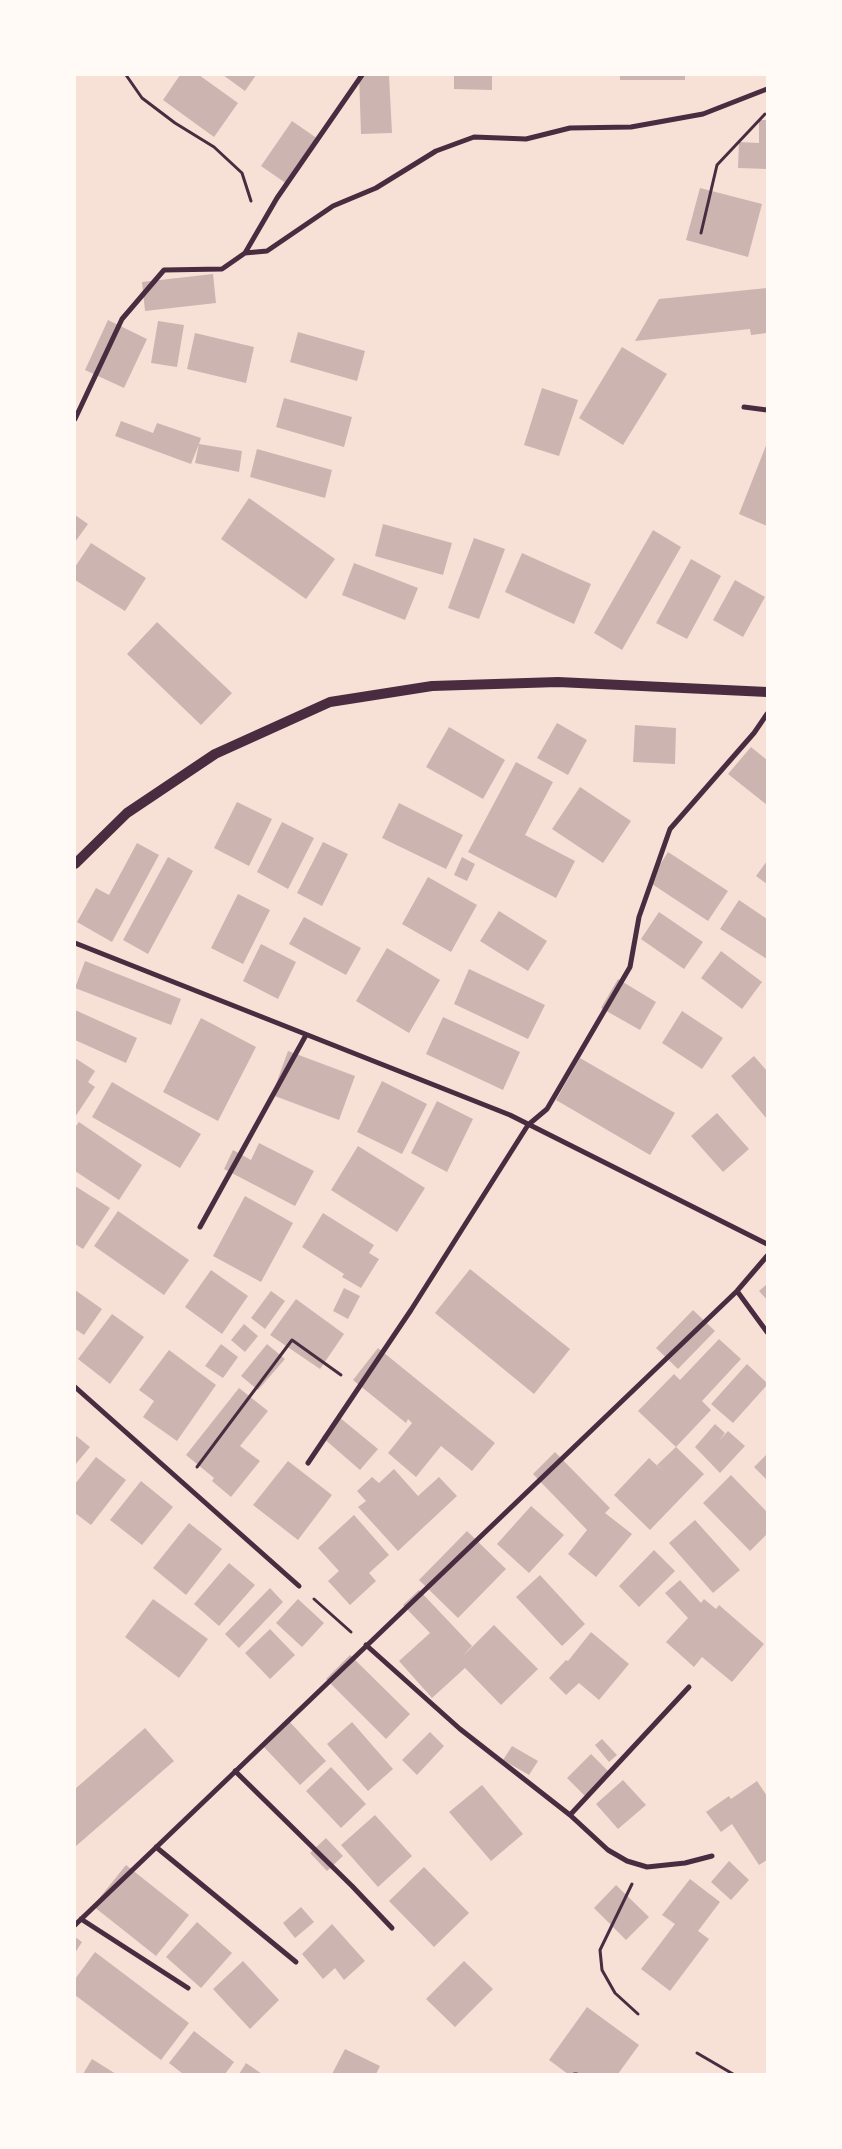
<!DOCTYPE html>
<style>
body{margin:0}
#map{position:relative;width:842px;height:2149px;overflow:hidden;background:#f7e1d7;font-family:"Work Sans",sans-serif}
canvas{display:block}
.frame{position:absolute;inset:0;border:76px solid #fffaf5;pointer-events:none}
</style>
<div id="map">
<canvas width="842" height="2149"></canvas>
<div class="frame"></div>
</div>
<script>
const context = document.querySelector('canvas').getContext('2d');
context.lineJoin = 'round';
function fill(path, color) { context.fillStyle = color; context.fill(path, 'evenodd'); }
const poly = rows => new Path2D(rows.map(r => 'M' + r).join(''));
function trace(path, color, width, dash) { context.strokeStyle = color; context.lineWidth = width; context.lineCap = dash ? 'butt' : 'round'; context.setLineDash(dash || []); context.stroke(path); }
fill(poly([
 [180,75,199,75,238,103,214,137,163,100],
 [223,75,256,75,245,91],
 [359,75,389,75,392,133,361,134],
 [454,75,492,75,492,90,454,89],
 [620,75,685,75,685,80,620,80],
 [759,120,767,120,767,169,738,168,739,142,759,143],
 [292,121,318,139,287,184,261,166],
 [700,188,762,204,748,257,686,240],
 [213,274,216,303,145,311,142,282],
 [767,288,767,333,751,335,750,329,635,341,659,299],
 [108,320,147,339,124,388,85,370],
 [158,321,184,325,177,367,151,363],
 [298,332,365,351,357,381,290,362],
 [195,333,254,347,246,383,187,369],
 [622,347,667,374,623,445,579,418],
 [542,388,578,400,559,456,524,445],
 [284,398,352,417,344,447,276,427],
 [121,421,153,433,157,423,201,438,199,444,242,451,239,472,195,463,199,444,191,464,115,436],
 [767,443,767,526,739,514],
 [257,449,332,470,325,498,250,477],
 [249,498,335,559,306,599,221,539],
 [75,515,88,524,75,542],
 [383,524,452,543,443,575,375,556],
 [653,530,681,547,622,650,594,633],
 [474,538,505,549,479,619,448,608],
 [91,543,146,578,125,611,75,580,75,567],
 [522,553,591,584,574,624,505,592],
 [691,559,721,576,687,639,656,623],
 [354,563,418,588,405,620,342,595],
 [735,580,765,597,743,637,713,620],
 [157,622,232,693,201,725,127,654],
 [557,723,587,740,568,775,537,758],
 [635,725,676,728,675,764,633,762],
 [449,727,505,760,483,799,426,767],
 [751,747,767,760,767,805,728,774],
 [516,762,553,782,525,835,575,861,556,898,468,852],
 [580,787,631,821,603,863,552,829],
 [237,802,272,819,249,866,214,848],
 [399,803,463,835,446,869,382,838],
 [282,822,314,838,288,889,257,872],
 [323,842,348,854,322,906,297,893],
 [137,843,159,855,112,942,77,922,96,888,109,895],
 [668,852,728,891,708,921,649,882],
 [168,857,193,871,148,954,123,940],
 [462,857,475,864,467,881,454,875],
 [767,861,767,884,756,876],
 [428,877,477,905,451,952,402,924],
 [238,894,270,910,243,964,211,948],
 [739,900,767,919,767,959,720,929],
 [499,911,547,941,528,971,480,941],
 [659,912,703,942,684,969,641,939],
 [304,917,361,948,346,975,289,944],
 [261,944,296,962,278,999,243,981],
 [387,948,440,980,409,1033,356,1001],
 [721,951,762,982,742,1009,701,978],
 [85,961,181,999,171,1025,75,988],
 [469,969,545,1005,528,1039,454,1004],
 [618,979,656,1002,640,1030,601,1008],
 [75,1010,137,1038,126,1063,75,1040],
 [682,1011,723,1038,702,1069,662,1043],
 [443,1017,520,1052,503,1090,426,1054],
 [201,1018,256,1047,218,1121,163,1092],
 [288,1051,355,1076,339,1120,272,1095],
 [754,1056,767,1071,767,1119,731,1076],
 [75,1058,95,1071,88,1082,95,1087,75,1117],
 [580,1058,675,1113,650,1155,556,1100],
 [382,1081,427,1104,402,1154,357,1132],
 [112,1082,201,1134,180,1168,92,1117],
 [437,1101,473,1119,447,1172,411,1153],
 [717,1113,749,1149,723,1172,691,1136],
 [79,1122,142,1165,119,1200,75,1171,75,1127],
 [259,1143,314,1171,295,1206,224,1169,233,1150,251,1160],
 [358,1146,425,1188,397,1232,331,1190],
 [75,1186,110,1208,83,1249,75,1244],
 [245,1196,293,1223,261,1282,213,1256],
 [118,1211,189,1260,164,1295,94,1246],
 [323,1213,374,1245,369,1253,379,1259,361,1288,342,1277,344,1274,302,1247],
 [470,1269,570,1349,534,1394,435,1313],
 [211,1270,248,1296,222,1334,185,1307],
 [767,1284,767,1300,759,1291],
 [344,1288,360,1296,348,1319,333,1311],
 [75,1290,102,1309,84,1335,75,1329],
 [271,1291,285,1301,265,1329,251,1318],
 [296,1299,344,1334,320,1369,270,1335],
 [693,1310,715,1331,678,1369,656,1348],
 [112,1314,144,1337,110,1384,78,1359],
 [244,1324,258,1336,245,1352,231,1340],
 [719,1339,741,1359,702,1401,711,1410,676,1447,704,1474,650,1530,614,1495,649,1458,664,1472,657,1465,676,1447,638,1411,674,1374,680,1380],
 [221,1344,238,1357,223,1378,205,1366],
 [267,1344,285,1359,258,1390,241,1376],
 [378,1348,495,1443,472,1471,441,1446,416,1477,388,1453,412,1423,408,1419,406,1423,353,1380],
 [169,1350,216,1385,177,1441,143,1417,154,1401,139,1390],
 [747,1364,767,1383,767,1385,733,1423,711,1404],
 [239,1388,268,1411,240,1446,260,1461,231,1497,212,1481,214,1478,186,1455],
 [339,1417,378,1449,360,1470,322,1437],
 [715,1424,725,1433,719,1441,728,1431,745,1446,720,1473,695,1447],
 [75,1435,90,1447,75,1465],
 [555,1452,610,1508,605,1513,632,1534,596,1577,568,1554,587,1530,533,1474],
 [767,1454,767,1480,754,1467],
 [96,1457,126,1480,91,1525,75,1513,75,1484],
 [288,1461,332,1495,298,1540,253,1505],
 [394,1469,418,1496,439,1477,457,1496,398,1551,358,1507,366,1501,357,1491,372,1477,379,1483],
 [731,1475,767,1512,767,1534,750,1551,703,1503],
 [141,1481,173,1507,142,1545,110,1520],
 [531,1506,564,1535,529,1573,497,1544],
 [354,1515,389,1555,369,1573,376,1581,350,1605,328,1581,339,1571,318,1548],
 [695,1520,740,1570,713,1593,669,1543],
 [189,1523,222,1549,186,1595,153,1568],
 [467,1531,506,1569,458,1618,419,1580],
 [654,1550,675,1571,639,1607,619,1586],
 [229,1563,255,1585,219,1626,194,1604],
 [540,1575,585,1624,562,1646,516,1597],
 [680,1580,701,1603,704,1599,716,1609,719,1605,764,1644,732,1682,702,1657,694,1667,666,1642,688,1618,665,1593],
 [270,1588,283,1602,239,1648,225,1634],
 [419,1590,472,1646,462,1657,494,1625,538,1669,501,1705,465,1668,432,1698,399,1661,430,1633,403,1605],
 [153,1599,208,1639,179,1678,125,1637],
 [298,1599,324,1623,302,1647,276,1623],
 [270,1629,295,1655,270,1679,245,1653],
 [591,1632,629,1664,599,1700,579,1683,566,1695,549,1678,566,1660,568,1661],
 [350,1655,410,1714,386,1739,326,1679],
 [288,1720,326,1761,300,1785,262,1745],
 [352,1722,393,1769,368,1791,327,1744],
 [145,1728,174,1761,76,1846,75,1789],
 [430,1732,444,1746,417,1775,402,1760],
 [602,1739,617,1755,609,1762,595,1745],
 [512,1746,538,1761,529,1775,503,1760],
 [591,1754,610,1773,586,1797,567,1778],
 [331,1767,366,1804,341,1828,306,1791],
 [623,1780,646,1805,618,1829,596,1804],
 [757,1781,767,1796,767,1860,759,1865,732,1824,721,1832,706,1812,729,1796,731,1799],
 [482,1785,523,1834,491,1861,449,1812],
 [375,1815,412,1856,378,1887,341,1845],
 [326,1838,343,1856,327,1871,310,1853],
 [729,1861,749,1880,731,1900,711,1882],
 [126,1865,189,1915,156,1956,93,1906],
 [424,1867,469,1913,434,1947,389,1901],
 [690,1879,720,1902,698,1931,709,1939,670,1991,641,1969,675,1924,662,1915],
 [616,1885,649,1917,626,1940,594,1908],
 [301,1907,314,1922,295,1938,283,1923],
 [197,1922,232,1953,201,1988,166,1957],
 [332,1924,365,1961,344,1980,335,1968,323,1979,302,1954],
 [75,1937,82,1942,75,1953],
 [95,1952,189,2023,161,2060,75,1995,75,1979],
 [243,1961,279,2000,250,2029,213,1989],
 [464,1961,493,1989,455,2027,426,1999],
 [587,2007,639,2045,618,2074,568,2074,549,2060],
 [194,2031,234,2062,225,2074,183,2074,169,2063],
 [345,2049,380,2066,376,2074,332,2074],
 [92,2059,116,2074,83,2074],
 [246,2063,262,2074,239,2074]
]), '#ccb4b1');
trace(poly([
 [126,75,142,98,175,123,214,147,242,173,251,201],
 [701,233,717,165,765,114],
 [197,1467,292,1340,341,1375],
 [314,1599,351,1632],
 [632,1884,600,1950,602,1970,615,1993,638,2014],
 [697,2053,733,2074],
 [574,2074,577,2074]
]), '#4a2c40', 3);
trace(poly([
 [245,253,267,251,333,206,376,188,436,151,474,137,526,139,570,128,631,127,703,114,767,89],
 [744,407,767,410],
 [75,419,122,319,164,270,222,269,245,253,277,198,362,75],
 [75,943,510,1115,767,1244],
 [200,1227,306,1035],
 [737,1291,767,1332],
 [75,1387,299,1586],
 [308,1463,411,1310,528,1125,547,1109,630,967,639,917,670,829,754,733,767,714],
 [366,1645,460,1729,570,1815,608,1850,627,1861,647,1867,685,1863,712,1856],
 [235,1771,352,1886,392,1928],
 [570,1815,689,1687],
 [156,1847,296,1962],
 [81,1919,188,1988],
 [75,1925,737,1291,767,1256]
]), '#4a2c40', 5);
trace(poly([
 [75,864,127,813,215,754,330,702,432,686,558,682,767,692]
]), '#4a2c40', 10);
</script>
